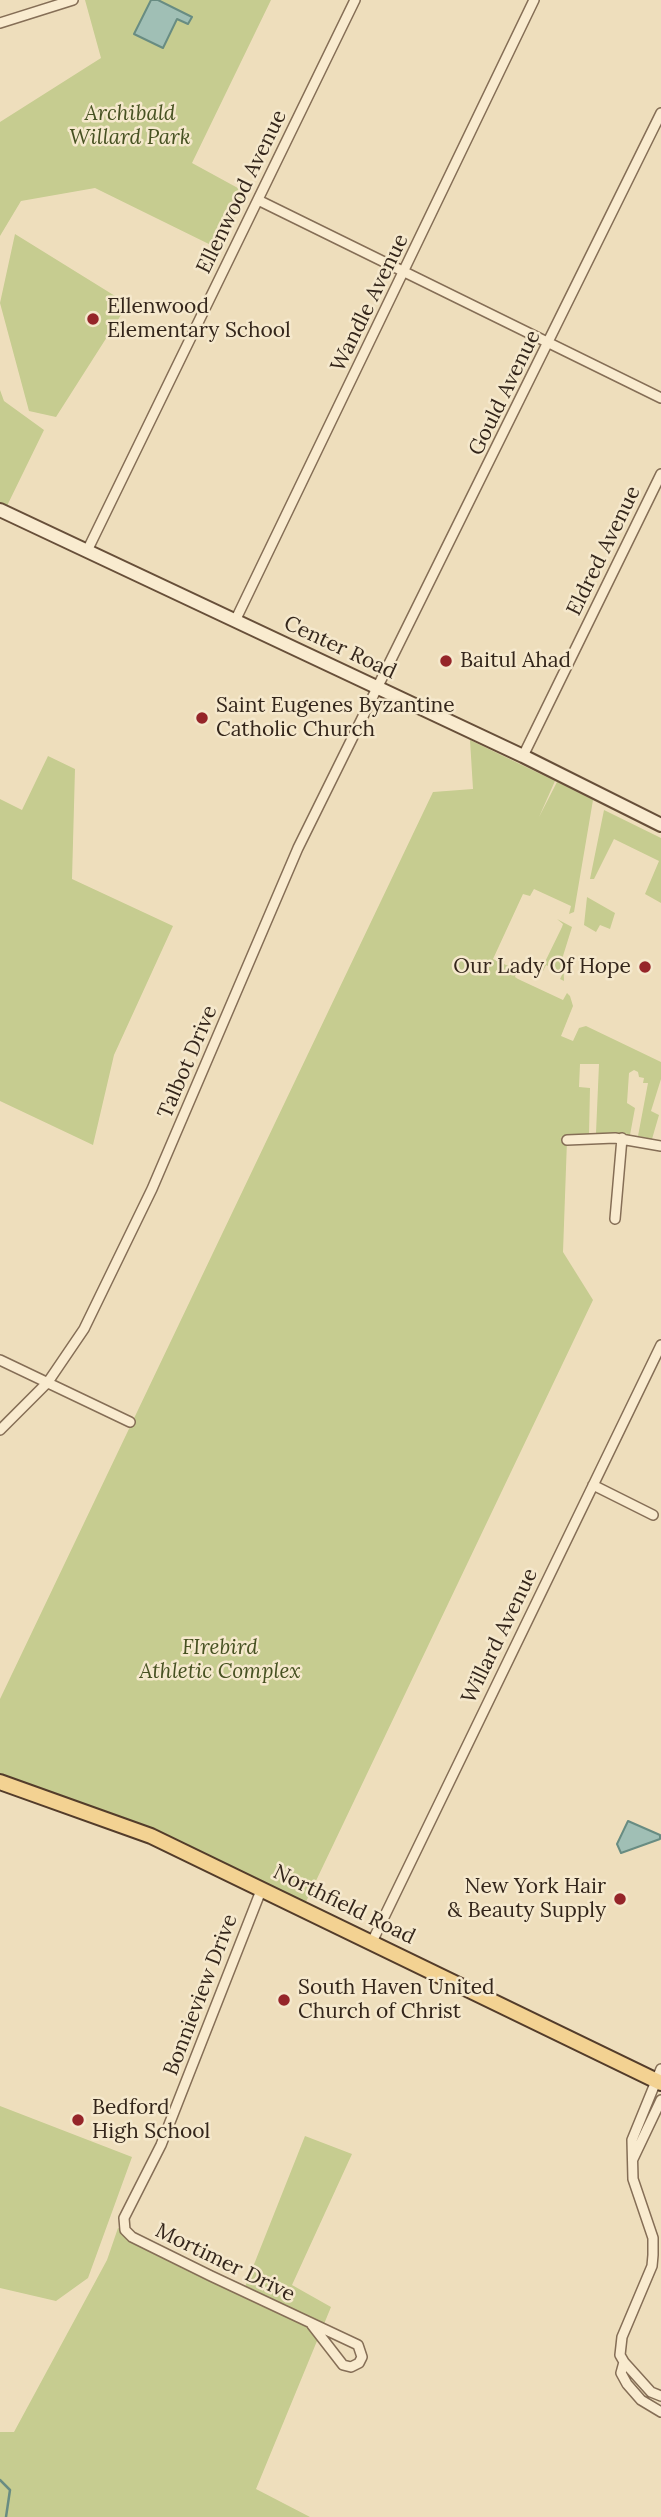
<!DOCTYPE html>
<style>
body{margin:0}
canvas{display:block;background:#eedebc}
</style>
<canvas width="661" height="2517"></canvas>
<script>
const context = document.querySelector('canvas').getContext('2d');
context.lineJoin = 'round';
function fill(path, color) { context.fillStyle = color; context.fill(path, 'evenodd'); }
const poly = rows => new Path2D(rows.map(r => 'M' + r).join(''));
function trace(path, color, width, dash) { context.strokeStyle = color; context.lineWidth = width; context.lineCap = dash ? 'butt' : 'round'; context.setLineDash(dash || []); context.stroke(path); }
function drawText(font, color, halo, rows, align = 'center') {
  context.font = font + ' Lora,serif'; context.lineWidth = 5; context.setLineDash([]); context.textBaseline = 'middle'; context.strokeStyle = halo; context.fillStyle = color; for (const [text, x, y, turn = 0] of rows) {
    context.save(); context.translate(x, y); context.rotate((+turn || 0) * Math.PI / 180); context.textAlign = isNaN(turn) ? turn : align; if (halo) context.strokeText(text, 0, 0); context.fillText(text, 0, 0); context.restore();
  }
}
fill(poly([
 [85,0,271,0,192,163,247,193,219,249,95,188,21,201,0,236,0,122,101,58],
 [15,234,128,304,56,417,29,411,0,303],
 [0,390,4,401,44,430,4,512,0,510],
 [470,740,555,781,539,817,557,782,593,800,574,912,569,914,571,906,534,889,530,896,523,894,493,959,517,970,515,977,518,979,563,1000,567,993,570,996,573,1006,561,1036,573,1041,579,1028,586,1026,661,1062,661,1079,651,1111,659,1115,652,1139,638,1136,648,1083,643,1083,644,1078,639,1077,638,1072,634,1070,629,1073,627,1103,635,1108,630,1135,596,1133,599,1064,580,1064,579,1087,590,1088,589,1134,560,1137,567,1140,563,1252,593,1300,303,1908,262,1888,0,1782,0,1699,433,792,473,789],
 [48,756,75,769,72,879,173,926,114,1055,93,1145,0,1101,0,799,22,810],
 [604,810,661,838,661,903,645,894,659,861,614,839,594,879,590,879],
 [587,897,615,913,610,929,600,925,596,932,584,925],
 [557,919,572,927,563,956,564,981,560,979,563,973,546,965,543,971,535,967,542,968,562,927,563,924],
 [0,2106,132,2157,88,2278,56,2301,0,2288],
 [305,2136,352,2154,292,2285,331,2307,256,2489,310,2517,0,2517,0,2432,14,2432,107,2260,118,2228,243,2292]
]), '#c6cc90');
const water = poly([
 [151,0,158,0,192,17,188,24,177,19,163,48,134,34,151,0],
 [628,1821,660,1835,660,1839,621,1853,617,1844,628,1821]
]);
fill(water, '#a0bfb5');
trace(water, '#688c82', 2);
trace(poly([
 [0,2480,10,2490,6,2517]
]), '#688c82', 2.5);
const minor = poly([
 [0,23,73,0],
 [258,200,661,398],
 [87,551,355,0],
 [235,621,534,0],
 [523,756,661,474],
 [567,1140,615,1138,661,1146],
 [615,1219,622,1138],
 [0,1360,130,1422],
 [0,1430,48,1382,84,1329,152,1189,298,848,661,113],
 [593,1485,653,1515],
 [262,1888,161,2145,124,2218,125,2230,132,2237,211,2276,358,2345,362,2357,359,2363,351,2367,343,2365,312,2325],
 [372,1942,661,1345],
 [633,2159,661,2100],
 [624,2362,620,2355,622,2337,652,2266,653,2255,653,2238,633,2179,632,2140,661,2069],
 [661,2396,651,2392,624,2362,621,2373,627,2384,641,2400,661,2412]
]);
const secondary = poly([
 [0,510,523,756,661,825]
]);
const primary = poly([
 [0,1782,151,1836,661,2083]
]);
trace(minor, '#856e56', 12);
trace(secondary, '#674f39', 16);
trace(primary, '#533c2a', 18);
trace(minor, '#f9ebcf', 9);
trace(secondary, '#f9ebcf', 12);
trace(primary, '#f3d292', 14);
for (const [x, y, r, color] of [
 [93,319,7,"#952529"],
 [446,661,7,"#952529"],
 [202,718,7,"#952529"],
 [645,967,7,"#952529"],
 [620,1899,7,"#952529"],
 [284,2000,7,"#952529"],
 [78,2120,7,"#952529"]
]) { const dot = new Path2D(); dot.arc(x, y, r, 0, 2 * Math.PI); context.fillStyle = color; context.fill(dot); trace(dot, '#f5e8cc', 2.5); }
drawText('italic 21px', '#465121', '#f5e8cc', [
 ["Archibald",130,114],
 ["Willard Park",130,138],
 ["FIrebird",220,1648],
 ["Athletic Complex",220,1672]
]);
drawText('21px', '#34261b', '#f5e8cc', [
 ["Ellenwood Avenue",242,192,-64],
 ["Wandle Avenue",370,303,-64],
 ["Gould Avenue",505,393,-64],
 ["Eldred Avenue",604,551,-64],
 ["Center Road",340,648,25],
 ["Talbot Drive",188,1062,-67],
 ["Willard Avenue",500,1636,-64],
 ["Northfield Road",344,1905,26],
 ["Bonnieview Drive",201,1995,-69],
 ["Mortimer Drive",225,2263,26]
]);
drawText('21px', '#34261b', '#f5e8cc', [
 ["Ellenwood",107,307],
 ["Elementary School",107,331],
 ["Baitul Ahad",460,661],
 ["Saint Eugenes Byzantine",216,706],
 ["Catholic Church",216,730],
 ["Our Lady Of Hope",631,967,"right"],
 ["New York Hair",606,1887,"right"],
 ["& Beauty Supply",606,1911,"right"],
 ["South Haven United",298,1988],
 ["Church of Christ",298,2012],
 ["Bedford",92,2108],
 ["High School",92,2132]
], 'left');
</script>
